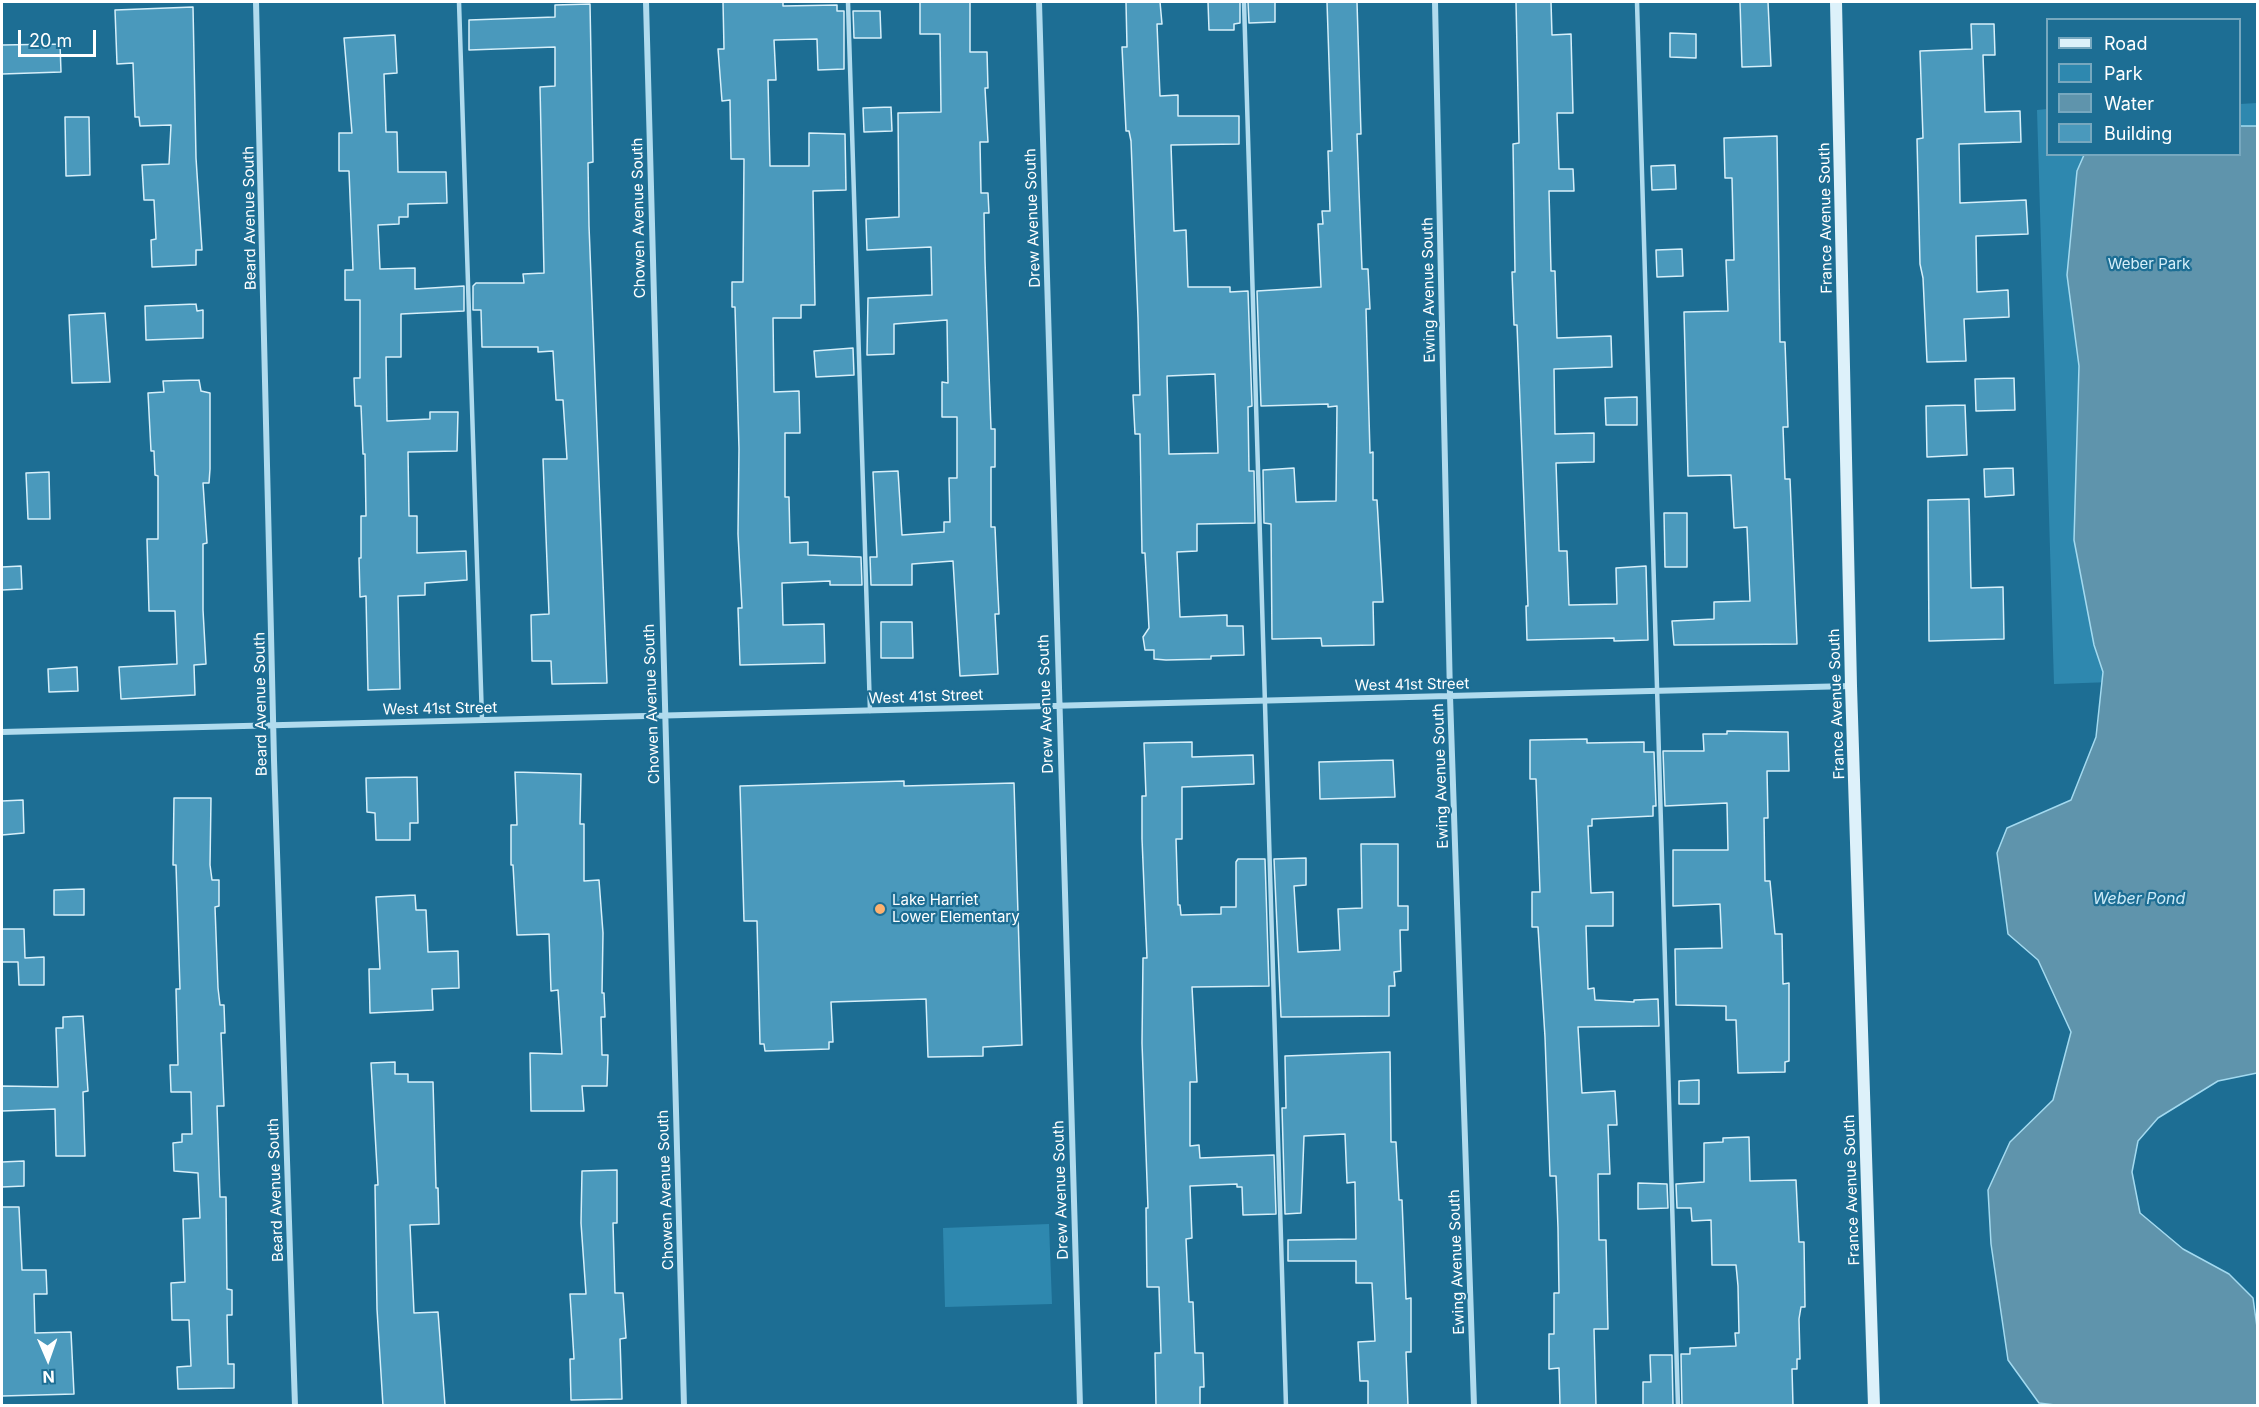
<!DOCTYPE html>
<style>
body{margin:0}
#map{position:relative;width:2259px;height:1407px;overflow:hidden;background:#1d6e94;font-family:Inter,sans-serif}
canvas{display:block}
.frame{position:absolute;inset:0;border:3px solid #fff;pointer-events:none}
.legend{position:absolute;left:2046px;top:18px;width:195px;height:138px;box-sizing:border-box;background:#1d6e94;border:2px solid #77a8bf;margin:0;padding:8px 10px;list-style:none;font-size:18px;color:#fff}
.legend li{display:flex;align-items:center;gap:12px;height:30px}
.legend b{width:30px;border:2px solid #77a8bf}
.north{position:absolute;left:18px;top:1329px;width:60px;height:60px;-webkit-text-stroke:4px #1d6e94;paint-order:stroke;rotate:178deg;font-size:16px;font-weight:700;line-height:24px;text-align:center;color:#fff}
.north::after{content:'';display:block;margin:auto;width:21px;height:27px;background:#fff;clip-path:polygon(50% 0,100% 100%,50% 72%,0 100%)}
.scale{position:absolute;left:18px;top:30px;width:78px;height:27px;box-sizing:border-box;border:3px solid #fff;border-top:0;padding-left:8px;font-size:18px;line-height:21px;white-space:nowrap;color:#fff;-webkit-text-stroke:4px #1d6e94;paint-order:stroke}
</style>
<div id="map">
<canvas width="2259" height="1407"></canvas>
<div class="frame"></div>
<ul class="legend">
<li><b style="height:8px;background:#ddf1fa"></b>Road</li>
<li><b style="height:16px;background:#2e88af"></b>Park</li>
<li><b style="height:16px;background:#5f94ac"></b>Water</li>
<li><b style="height:16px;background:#4a99bc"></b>Building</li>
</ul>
<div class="north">N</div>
<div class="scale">20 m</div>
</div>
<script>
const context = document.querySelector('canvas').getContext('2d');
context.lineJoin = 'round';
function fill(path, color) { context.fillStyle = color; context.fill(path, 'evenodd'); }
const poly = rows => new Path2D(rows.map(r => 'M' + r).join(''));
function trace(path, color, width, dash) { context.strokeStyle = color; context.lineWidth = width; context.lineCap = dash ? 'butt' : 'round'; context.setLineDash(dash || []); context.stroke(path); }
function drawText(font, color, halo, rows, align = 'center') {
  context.font = font + ' Inter,sans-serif'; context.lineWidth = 4.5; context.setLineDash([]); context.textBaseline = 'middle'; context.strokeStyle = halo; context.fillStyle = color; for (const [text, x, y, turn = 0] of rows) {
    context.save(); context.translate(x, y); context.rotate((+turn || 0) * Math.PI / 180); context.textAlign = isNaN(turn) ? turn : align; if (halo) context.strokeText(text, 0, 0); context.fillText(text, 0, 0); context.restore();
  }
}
fill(poly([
 [2257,103,2257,677,2054,684,2037,110,2047,109,2048,154,2240,154,2240,104],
 [1049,1224,1052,1304,945,1307,943,1228]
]), '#2e88af');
const water = poly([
 [2240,126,2258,126,2257,1073,2218,1081,2158,1118,2138,1141,2132,1172,2140,1213,2183,1249,2229,1274,2253,1298,2257,1327,2257,1405,2055,1405,2039,1403,2008,1360,1991,1244,1988,1190,2010,1142,2053,1100,2071,1032,2038,960,2008,934,1997,853,2007,828,2071,800,2096,737,2103,672,2094,645,2074,540,2079,366,2067,275,2077,171,2084,155,2240,154,2240,126]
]);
fill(water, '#5f94ac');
trace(water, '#a3daf0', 1.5);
const building = poly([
 [723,2,783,2,783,6,837,5,837,11,844,11,844,69,818,70,817,39,774,40,776,80,768,80,770,166,809,166,809,133,845,134,846,190,813,191,815,305,801,305,801,318,773,318,774,392,799,391,800,433,785,433,785,497,789,497,790,543,808,542,808,555,861,557,862,585,830,585,830,581,782,583,783,625,824,624,825,663,740,665,738,608,742,608,738,534,739,449,735,307,732,307,732,282,743,282,744,159,731,159,730,100,722,101,718,49,724,49,723,2],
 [920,2,970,2,970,52,987,52,988,88,985,88,988,142,980,142,981,193,988,193,989,213,984,213,985,261,991,429,995,429,995,467,991,467,991,527,995,527,997,574,999,614,995,614,998,674,960,676,953,561,912,564,912,585,871,585,870,557,877,557,873,472,898,471,902,535,944,532,944,522,950,522,949,478,957,478,957,417,942,417,942,382,948,383,947,320,894,324,894,354,867,355,868,298,932,295,931,247,867,250,866,219,899,217,898,113,941,112,940,34,920,34,920,2],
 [1126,2,1160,2,1162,24,1157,24,1160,96,1178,95,1178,116,1239,116,1239,144,1171,145,1174,231,1186,230,1188,287,1230,287,1230,292,1248,291,1252,406,1248,407,1249,471,1254,471,1255,523,1197,524,1197,551,1177,552,1180,617,1227,615,1227,626,1243,626,1244,655,1211,656,1211,659,1166,660,1154,659,1154,650,1145,650,1143,637,1149,628,1145,553,1142,553,1140,434,1135,434,1133,395,1140,395,1138,318,1131,141,1129,131,1126,131,1122,47,1127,47,1126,2],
 [1215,374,1218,453,1169,454,1167,376,1215,374],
 [1208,2,1240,2,1240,23,1234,24,1234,30,1209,30,1208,2],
 [1248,2,1275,2,1275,22,1249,23,1248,2],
 [1327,2,1357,2,1361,134,1357,134,1359,190,1362,269,1368,269,1370,309,1366,309,1370,453,1373,452,1373,500,1377,500,1383,602,1373,602,1374,645,1322,646,1321,638,1272,639,1271,524,1264,523,1263,470,1294,468,1296,502,1336,501,1337,406,1328,407,1328,404,1261,406,1257,291,1321,287,1318,224,1323,224,1322,211,1330,211,1328,151,1332,151,1327,2],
 [1516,2,1551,2,1552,35,1571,34,1573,113,1557,113,1559,169,1573,169,1574,191,1549,191,1551,271,1555,271,1557,338,1611,336,1612,367,1554,369,1555,434,1594,433,1594,462,1556,463,1559,551,1567,551,1569,605,1617,604,1616,568,1646,566,1648,640,1614,641,1614,638,1527,640,1526,606,1528,606,1517,325,1514,325,1512,272,1515,272,1513,144,1519,143,1516,2],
 [1740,2,1768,2,1771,66,1742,67,1740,2],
 [590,4,593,162,588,163,589,226,607,683,552,684,551,661,532,661,531,615,549,614,543,459,567,459,563,400,556,400,553,351,538,352,538,347,482,347,481,310,473,310,473,286,476,283,524,283,523,274,544,273,540,87,555,86,555,47,469,50,469,20,555,17,555,5,590,4],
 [193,7,196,158,202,250,196,250,196,265,152,267,151,240,156,239,154,200,144,200,142,165,169,164,171,125,140,126,139,117,135,117,133,63,117,64,115,10,193,7],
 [853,11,880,11,881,38,854,38,853,11],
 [1971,24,1994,24,1995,55,1983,55,1985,112,2020,111,2021,142,1959,144,1960,203,2026,200,2028,234,1976,236,1977,292,2008,290,2009,317,1964,319,1966,361,1927,362,1923,278,1920,264,1917,139,1923,138,1920,51,1972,49,1971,24],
 [1670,33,1696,34,1696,58,1670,57,1670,33],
 [395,35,397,73,384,74,386,132,397,132,398,172,446,172,447,203,408,204,408,217,399,217,399,224,378,225,380,269,415,268,415,289,464,286,464,311,401,314,401,357,386,357,387,421,430,419,430,412,458,412,457,451,408,452,409,516,417,516,417,553,466,551,467,580,425,583,425,595,398,596,400,689,368,690,366,596,360,597,359,558,361,558,361,516,366,516,365,454,363,454,361,406,355,406,354,378,360,378,360,300,345,300,345,270,353,270,349,171,339,171,339,133,352,133,344,38,395,35],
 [60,44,61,72,2,74,2,45,60,44],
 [891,107,892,131,864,132,863,108,891,107],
 [65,117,89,117,90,175,66,176,65,117],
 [1777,136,1780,342,1785,342,1788,427,1783,427,1785,479,1790,479,1797,644,1674,645,1672,621,1714,619,1714,602,1750,601,1747,527,1734,528,1731,475,1688,476,1684,312,1728,311,1726,260,1734,260,1732,178,1725,178,1724,138,1777,136],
 [1675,165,1676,189,1652,190,1651,166,1675,165],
 [1682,249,1683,276,1657,277,1656,250,1682,249],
 [196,304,197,311,203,310,203,338,146,340,145,306,196,304],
 [105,313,110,382,72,383,69,315,105,313],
 [853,348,854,375,816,377,814,351,853,348],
 [2014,378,2015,410,1976,411,1975,379,2014,378],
 [199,380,201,391,210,393,210,469,209,483,203,483,207,543,203,544,203,610,206,664,194,665,195,695,121,699,119,667,177,664,175,611,149,611,147,539,158,539,158,476,155,475,154,451,151,451,148,393,164,392,163,381,199,380],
 [1637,397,1637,425,1606,425,1605,398,1637,397],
 [1965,405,1967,455,1927,457,1926,406,1965,405],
 [2013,468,2014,495,1985,497,1984,469,2013,468],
 [49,472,50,519,28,519,26,473,49,472],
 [1969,499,1971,588,2003,587,2004,639,1929,641,1928,500,1969,499],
 [1664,513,1687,513,1687,567,1665,567,1664,513],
 [21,566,22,589,2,590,2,567,21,566],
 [881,622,912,622,913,658,881,658,881,622],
 [77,667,78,691,49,692,48,669,77,667],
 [1727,731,1788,732,1789,771,1767,771,1768,818,1764,818,1765,881,1770,881,1775,934,1782,934,1783,984,1789,983,1789,1061,1785,1062,1785,1072,1738,1073,1736,1020,1726,1020,1726,1006,1676,1005,1675,949,1722,948,1720,904,1673,906,1673,850,1728,850,1727,803,1665,806,1663,751,1704,751,1703,734,1727,734,1727,731],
 [1587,739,1587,743,1644,742,1644,752,1654,752,1656,806,1653,806,1653,816,1592,819,1592,826,1588,826,1591,893,1613,892,1613,926,1586,926,1588,989,1594,988,1595,1000,1634,1002,1634,1000,1658,999,1659,1026,1578,1027,1582,1093,1615,1091,1617,1125,1608,1125,1610,1174,1598,1174,1599,1240,1606,1240,1608,1329,1594,1329,1596,1406,1560,1406,1559,1368,1549,1369,1549,1334,1554,1334,1554,1293,1559,1293,1558,1228,1556,1176,1550,1176,1545,1037,1538,927,1532,927,1532,892,1540,892,1536,779,1530,779,1530,740,1587,739],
 [1192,742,1192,757,1253,755,1254,784,1182,787,1182,839,1176,839,1178,905,1180,905,1181,915,1221,914,1221,907,1236,907,1236,862,1238,859,1265,859,1269,986,1192,987,1197,1082,1190,1082,1190,1146,1199,1145,1200,1158,1274,1155,1276,1214,1243,1215,1242,1187,1237,1187,1237,1184,1190,1186,1192,1238,1186,1239,1189,1302,1193,1302,1195,1353,1203,1353,1204,1387,1200,1387,1200,1406,1156,1406,1155,1353,1161,1353,1159,1287,1147,1287,1146,1208,1148,1208,1142,1043,1143,958,1147,958,1142,839,1142,796,1146,796,1144,743,1192,742],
 [1393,760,1395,797,1320,799,1319,762,1393,760],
 [515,772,581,774,580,824,584,824,584,881,599,880,603,933,602,993,604,993,605,1017,601,1017,602,1055,608,1055,607,1086,582,1086,584,1111,531,1111,530,1053,562,1054,558,990,551,991,549,934,517,935,513,865,511,865,511,825,517,825,515,772],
 [417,777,418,823,410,823,410,840,376,840,375,813,367,812,366,778,417,777],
 [904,781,904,786,1014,783,1022,1045,983,1047,983,1056,928,1057,926,999,831,1002,833,1042,829,1042,829,1049,765,1051,764,1044,760,1044,757,921,744,921,740,786,904,781],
 [174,798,211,798,210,865,212,880,219,880,219,906,215,907,218,988,220,1005,224,1005,225,1033,221,1033,224,1106,217,1106,220,1197,226,1197,227,1289,232,1290,232,1315,227,1315,228,1364,234,1364,234,1388,178,1389,177,1367,191,1366,189,1320,172,1320,171,1283,185,1282,183,1219,200,1218,198,1173,174,1171,173,1143,182,1142,182,1134,192,1134,191,1092,171,1092,170,1065,178,1065,176,989,180,989,176,865,173,865,174,798],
 [23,800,24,833,2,835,2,801,23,800],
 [1361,844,1398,844,1398,906,1408,906,1408,930,1400,930,1401,971,1394,972,1395,986,1389,986,1389,1016,1281,1017,1274,859,1306,858,1306,885,1294,886,1298,952,1340,950,1338,909,1362,908,1361,844],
 [84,889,84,915,54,915,54,890,84,889],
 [415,895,416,910,426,910,428,952,458,951,459,988,432,989,433,1010,370,1013,369,969,380,969,376,897,415,895],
 [2,929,24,929,25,958,44,957,44,985,19,985,18,962,2,962,2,929],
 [83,1016,88,1091,83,1092,85,1156,56,1156,55,1109,2,1111,2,1086,58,1087,56,1028,63,1028,63,1017,83,1016],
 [1390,1052,1391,1142,1396,1142,1399,1200,1402,1200,1406,1299,1411,1298,1411,1352,1406,1352,1408,1406,1368,1406,1368,1381,1360,1381,1358,1342,1375,1341,1372,1283,1356,1283,1356,1261,1288,1261,1288,1240,1356,1239,1355,1182,1347,1183,1345,1134,1304,1136,1301,1213,1285,1214,1282,1108,1286,1108,1285,1056,1390,1052],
 [395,1062,395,1074,408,1074,408,1082,433,1082,436,1188,438,1188,439,1224,410,1225,414,1313,438,1312,445,1405,383,1406,377,1309,375,1185,378,1185,371,1063,395,1062],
 [1699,1080,1699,1104,1679,1104,1679,1081,1699,1080],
 [1749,1137,1750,1181,1796,1180,1799,1242,1804,1242,1805,1307,1801,1307,1799,1319,1800,1359,1797,1359,1797,1369,1792,1369,1793,1406,1682,1406,1681,1354,1690,1354,1690,1348,1736,1346,1735,1333,1739,1333,1738,1286,1736,1265,1712,1265,1711,1220,1692,1221,1691,1208,1677,1208,1676,1184,1704,1182,1704,1143,1723,1142,1723,1138,1749,1137],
 [24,1161,24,1186,2,1187,2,1162,24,1161],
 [617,1170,617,1223,613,1223,615,1293,623,1293,626,1338,620,1339,622,1399,571,1400,570,1359,574,1359,570,1294,586,1294,581,1223,582,1171,617,1170],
 [1638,1183,1667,1184,1668,1208,1638,1209,1638,1183],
 [2,1207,19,1207,22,1270,46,1270,47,1294,34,1294,35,1333,71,1332,74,1394,2,1396,2,1207],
 [1650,1355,1672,1355,1673,1406,1643,1406,1643,1382,1651,1382,1650,1355]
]);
fill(building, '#4a99bc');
trace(building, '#d6effa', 1.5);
trace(poly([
 [459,2,482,720],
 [848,2,870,711],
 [1244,2,1286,1406],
 [1637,2,1678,1406]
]), '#b0dbee', 4.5);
trace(poly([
 [256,2,274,760,295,1406],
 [646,2,684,1406],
 [1039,2,1080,1406],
 [1435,2,1450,696,1474,1406],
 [2,732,1851,686]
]), '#b0dbee', 6);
trace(poly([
 [1836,2,1851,686,1874,1406]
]), '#ddf1fa', 12);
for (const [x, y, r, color] of [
 [880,909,6,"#fdb16f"]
]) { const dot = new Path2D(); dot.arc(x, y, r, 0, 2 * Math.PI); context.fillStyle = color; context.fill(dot); trace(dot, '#1d6e94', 2); }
drawText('15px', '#fff', '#1d6e94', [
 ["Beard Avenue South",250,218,-91],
 ["Chowen Avenue South",639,218,-91],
 ["Drew Avenue South",1033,218,-92],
 ["France Avenue South",1826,218,-91],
 ["Ewing Avenue South",1429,290,-91],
 ["West 41st Street",1412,685,-1],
 ["West 41st Street",926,697,-2],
 ["Beard Avenue South",261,704,-91],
 ["Chowen Avenue South",652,704,-92],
 ["Drew Avenue South",1046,704,-92],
 ["France Avenue South",1837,704,-92],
 ["West 41st Street",440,709,-1],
 ["Ewing Avenue South",1441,776,-92],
 ["Beard Avenue South",276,1190,-92],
 ["Chowen Avenue South",666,1190,-92],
 ["Drew Avenue South",1061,1190,-92],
 ["France Avenue South",1852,1190,-92],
 ["Ewing Avenue South",1457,1262,-92]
]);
drawText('15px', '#d6effa', '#1d6e94', [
 ["Weber Park",2149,264]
]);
drawText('15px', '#fff', '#1d6e94', [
 ["Lake Harriet",892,900],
 ["Lower Elementary",892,917]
], 'left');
drawText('italic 16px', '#cdebf8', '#1d6e94', [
 ["Weber Pond",2139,899]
]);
</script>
